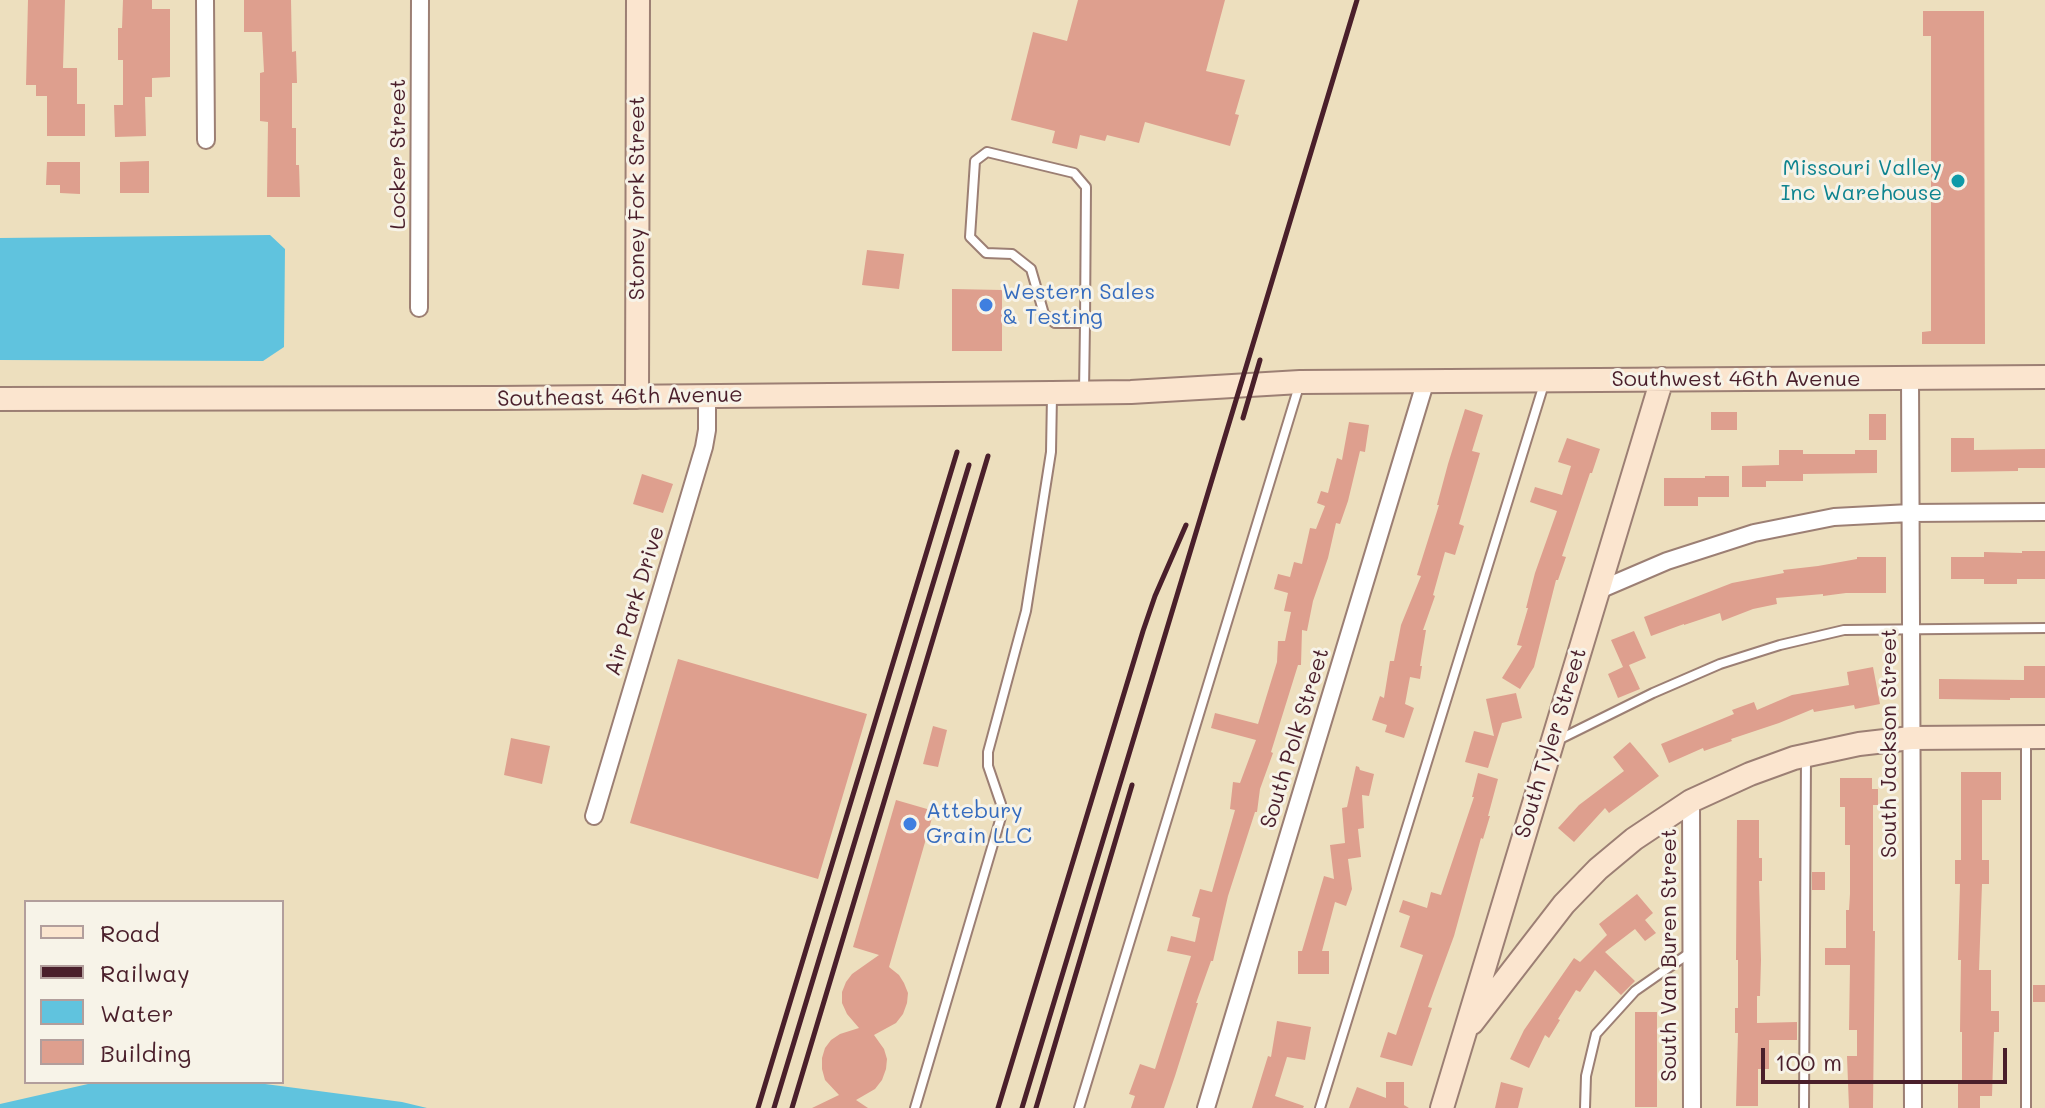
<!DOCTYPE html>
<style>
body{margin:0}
#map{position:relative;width:2045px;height:1108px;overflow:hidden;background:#eddfbe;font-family:Mali,sans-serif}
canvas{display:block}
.legend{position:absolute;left:24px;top:900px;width:260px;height:184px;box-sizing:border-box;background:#f7f3e8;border:2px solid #b29e9c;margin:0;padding:10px 14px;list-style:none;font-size:24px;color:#4a1f2b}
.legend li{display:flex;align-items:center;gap:16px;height:40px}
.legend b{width:40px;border:2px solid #b29e9c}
.scale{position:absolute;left:1761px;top:1048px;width:246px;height:36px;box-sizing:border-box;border:4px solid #4a1f2b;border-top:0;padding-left:10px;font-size:24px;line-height:28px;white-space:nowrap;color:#4a1f2b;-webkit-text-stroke:6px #f7f3e8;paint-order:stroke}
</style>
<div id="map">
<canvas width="2045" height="1108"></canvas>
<ul class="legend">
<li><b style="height:10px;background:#fbe5cf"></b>Road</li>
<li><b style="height:10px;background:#4a1f2b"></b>Railway</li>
<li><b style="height:22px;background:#60c3de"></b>Water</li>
<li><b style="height:22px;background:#de9f8e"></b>Building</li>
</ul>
<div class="scale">100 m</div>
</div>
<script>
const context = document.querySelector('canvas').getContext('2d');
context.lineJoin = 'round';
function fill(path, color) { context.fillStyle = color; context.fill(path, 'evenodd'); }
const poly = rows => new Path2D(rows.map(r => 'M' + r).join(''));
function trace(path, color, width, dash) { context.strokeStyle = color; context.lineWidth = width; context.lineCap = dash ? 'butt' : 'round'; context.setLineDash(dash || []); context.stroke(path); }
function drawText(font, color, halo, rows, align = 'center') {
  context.font = font + ' Mali,sans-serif'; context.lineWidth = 6; context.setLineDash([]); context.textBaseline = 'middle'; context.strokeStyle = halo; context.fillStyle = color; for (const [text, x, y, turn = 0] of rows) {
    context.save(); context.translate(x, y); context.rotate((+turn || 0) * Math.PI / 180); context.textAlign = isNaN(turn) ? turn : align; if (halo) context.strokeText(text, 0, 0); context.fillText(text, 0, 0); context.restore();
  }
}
fill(poly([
 [270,235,285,249,284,347,263,361,0,360,0,238],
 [140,1082,250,1082,402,1102,427,1108,0,1108,0,1104,88,1084]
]), '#60c3de');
fill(poly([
 [28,0,65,0,63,68,77,68,77,104,85,104,85,136,47,136,47,96,36,96,36,85,26,85],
 [123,0,152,0,152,9,170,9,170,77,152,78,152,97,145,97,146,136,115,137,114,105,123,105,123,60,118,60,118,28,122,28],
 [244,0,291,0,292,52,296,51,297,83,292,83,292,128,296,128,296,165,299,165,300,197,267,197,268,122,260,121,260,73,264,72,262,32,244,32],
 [1078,0,1225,0,1206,71,1245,80,1235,114,1239,115,1230,146,1145,122,1139,143,1107,135,1105,141,1080,135,1077,149,1052,143,1055,131,1011,120,1033,32,1067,41],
 [1923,11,1984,11,1985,344,1922,344,1922,332,1931,331,1931,36,1923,36],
 [149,161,149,193,120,193,120,162],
 [47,162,80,162,80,194,60,193,60,185,46,185],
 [867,250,904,254,899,289,862,285],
 [952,289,1002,290,1002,351,952,351],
 [1465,409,1483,415,1472,451,1480,453,1459,524,1464,526,1455,555,1445,552,1433,595,1435,596,1423,630,1426,630,1420,666,1422,666,1420,679,1410,677,1405,704,1414,708,1404,738,1385,732,1387,725,1372,720,1380,696,1384,698,1390,661,1394,661,1401,625,1421,576,1417,575,1439,505,1437,505,1448,464],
 [1711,412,1737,412,1737,430,1711,430],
 [1869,414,1886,414,1886,440,1869,440],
 [1349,422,1369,425,1365,452,1360,451,1348,501,1340,524,1336,523,1328,558,1313,601,1307,631,1302,630,1301,665,1298,665,1271,752,1273,753,1260,789,1257,812,1255,812,1228,896,1213,961,1211,961,1196,1003,1198,1003,1175,1076,1164,1108,1131,1108,1135,1096,1129,1094,1140,1064,1155,1069,1191,956,1167,951,1171,936,1195,942,1200,918,1192,916,1200,889,1212,892,1235,810,1230,809,1233,782,1240,783,1256,740,1211,728,1215,713,1258,724,1277,662,1278,641,1285,641,1291,612,1284,611,1288,593,1274,589,1278,574,1290,577,1294,562,1302,564,1310,528,1316,529,1325,506,1317,503,1321,491,1328,493,1337,458,1342,460],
 [1567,438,1600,449,1592,473,1590,473,1562,556,1566,557,1558,580,1556,580,1534,667,1520,689,1502,678,1522,646,1517,645,1528,608,1526,608,1535,573,1557,511,1530,502,1535,487,1562,495,1571,466,1558,462],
 [1951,438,1974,438,1974,450,2045,449,2045,468,2018,468,2018,471,1951,472],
 [1779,450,1803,450,1803,454,1855,454,1855,450,1877,450,1877,473,1803,474,1803,481,1766,481,1766,487,1742,487,1742,466,1779,465],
 [642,474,673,484,663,513,633,504],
 [1705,476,1729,476,1729,497,1698,497,1698,506,1664,506,1664,478,1705,478],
 [2022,551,2045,551,2045,579,2017,579,2017,584,1984,584,1984,579,1951,579,1951,557,1984,557,1984,552,2022,553],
 [1857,557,1886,557,1886,593,1846,593,1823,596,1823,594,1776,598,1777,604,1753,609,1722,621,1720,613,1684,625,1684,624,1651,636,1644,617,1732,583,1784,573,1783,570,1818,566,1857,559],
 [1634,631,1646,658,1629,665,1640,689,1618,698,1608,674,1623,667,1611,640],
 [678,659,867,714,818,879,630,823],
 [2024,666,2045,666,2045,698,2010,698,2010,700,1939,699,1939,679,2024,680],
 [1873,667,1880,704,1855,709,1854,705,1814,712,1813,709,1779,723,1731,739,1732,741,1704,751,1703,748,1669,763,1661,744,1734,714,1732,710,1754,702,1757,710,1792,695,1849,685,1847,672],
 [1516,693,1522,718,1502,723,1488,768,1465,762,1474,731,1494,736,1486,699],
 [933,726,947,730,938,767,923,764],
 [511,738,550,746,542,784,504,775],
 [1630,742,1659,776,1609,813,1605,808,1574,842,1558,828,1579,805,1624,771,1613,757],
 [1356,766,1359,767,1360,770,1374,774,1369,796,1362,795,1364,828,1358,829,1361,857,1348,859,1352,889,1346,906,1335,902,1322,951,1329,951,1329,974,1298,974,1298,951,1302,951,1324,876,1334,879,1330,845,1345,843,1342,808,1347,807],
 [1961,772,2001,772,2001,800,1982,800,1982,860,1989,860,1989,884,1982,884,1979,970,1991,970,1991,1011,1999,1011,1999,1032,1994,1032,1992,1096,1980,1096,1980,1108,1958,1108,1958,1081,1962,1081,1962,1032,1960,1032,1961,960,1958,960,1960,884,1955,884,1955,860,1961,860],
 [1478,773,1498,779,1488,816,1490,816,1483,839,1481,838,1454,936,1428,1007,1432,1008,1412,1066,1380,1057,1388,1032,1396,1035,1423,955,1400,947,1410,916,1399,912,1403,900,1427,908,1431,892,1441,895,1474,797,1472,797],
 [1840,778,1872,778,1872,789,1878,789,1878,805,1873,805,1873,931,1875,931,1873,1108,1849,1108,1847,1056,1857,1056,1857,1030,1849,1030,1850,965,1825,965,1825,948,1846,948,1846,910,1849,910,1850,894,1850,845,1845,845,1845,807,1840,807],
 [896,800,934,811,889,967,899,975,904,983,908,993,907,1003,903,1014,896,1023,874,1035,884,1049,887,1059,886,1069,882,1080,875,1089,856,1100,868,1108,812,1108,839,1095,825,1080,822,1069,822,1058,825,1048,831,1040,840,1034,859,1028,847,1014,842,1003,842,992,846,982,852,974,879,955,853,947],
 [1737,820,1759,820,1759,858,1762,858,1762,881,1759,881,1761,960,1760,996,1757,996,1757,1023,1797,1022,1797,1040,1769,1040,1769,1069,1758,1069,1758,1106,1736,1106,1738,1033,1735,1033,1735,1008,1738,1008,1738,960,1736,960],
 [1812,872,1825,872,1825,890,1812,890],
 [1637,894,1653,913,1645,920,1656,933,1645,941,1635,929,1605,952,1635,981,1621,995,1595,970,1580,992,1576,990,1558,1019,1560,1020,1549,1038,1545,1035,1529,1068,1510,1059,1524,1030,1574,958,1580,962,1607,935,1599,924],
 [2033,985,2045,985,2045,1002,2033,1002],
 [1635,1012,1657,1012,1657,1107,1635,1107],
 [1277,1021,1311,1027,1305,1060,1287,1057,1275,1096,1304,1106,1303,1108,1252,1108,1268,1056,1271,1057],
 [1386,1082,1404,1082,1404,1105,1409,1108,1349,1108,1357,1087,1386,1098],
 [1501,1082,1523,1088,1518,1108,1495,1108]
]), '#de9f8e');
const lane = poly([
 [1084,392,1085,323,1086,187,1074,173,987,152,975,161,970,237,986,253,1012,254,1031,269,1044,314,1055,323,1085,323],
 [1556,741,1653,693,1720,664,1780,645,1844,630,2045,628],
 [915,1108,1001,817,1001,804,988,766,988,752,1026,611,1051,452,1052,395],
 [1079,1108,1299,386],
 [1320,1108,1544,384],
 [1585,1108,1586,1076,1596,1034,1635,991,1691,952],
 [1804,1108,1806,756],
 [2026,1108,2026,738]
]);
const street = poly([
 [205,0,206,140],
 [419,308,420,0],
 [1910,377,1913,1108],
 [1597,591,1667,561,1754,533,1834,517,1910,513,2045,512],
 [1691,801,1692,1108],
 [594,816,704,447,707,430,707,396],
 [1206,1108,1426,380]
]);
const secondary = poly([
 [637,397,638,0],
 [0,399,497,398,1052,393,1131,392,1300,382,2045,377],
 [1472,1023,1564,904,1598,869,1634,839,1691,801,1750,774,1794,758,1859,744,1911,738,2045,737],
 [1442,1108,1662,379]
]);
trace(lane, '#9c7f74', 12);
trace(street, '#9c7f74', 20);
trace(secondary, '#9c7f74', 26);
trace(lane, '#fff', 8);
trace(street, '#fff', 16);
trace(secondary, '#fbe5cf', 22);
trace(poly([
 [1243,418,1260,360],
 [758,1108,957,452],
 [774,1108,969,465],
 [792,1108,988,456],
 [998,1108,1143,631,1155,596,1186,525],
 [1022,1108,1357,0],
 [1036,1108,1132,785]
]), '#4a1f2b', 5);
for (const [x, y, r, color] of [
 [1958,181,8,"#0f9aa8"],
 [986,305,8,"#3f7fe0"],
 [910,824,8,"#3f7fe0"]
]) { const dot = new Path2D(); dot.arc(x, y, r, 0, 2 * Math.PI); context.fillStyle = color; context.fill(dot); trace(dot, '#f7f3e8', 3); }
drawText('22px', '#4a1f2b', '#f7f3e8', [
 ["Locker Street",398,154,-90],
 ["Stoney Fork Street",637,198,-90],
 ["Southwest 46th Avenue",1736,379],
 ["Southeast 46th Avenue",620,397,-1],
 ["Air Park Drive",635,601,-73],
 ["South Polk Street",1295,738,-73],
 ["South Tyler Street",1551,743,-73],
 ["South Jackson Street",1889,743,-90],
 ["South Van Buren Street",1669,955,-90]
]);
drawText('22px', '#0d838f', '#f7f3e8', [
 ["Missouri Valley",1942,168],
 ["Inc Warehouse",1942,193]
], 'right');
drawText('22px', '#366cbe', '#f7f3e8', [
 ["Western Sales",1002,292],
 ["& Testing",1002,317],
 ["Attebury",926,811],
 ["Grain LLC",926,836]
], 'left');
</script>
